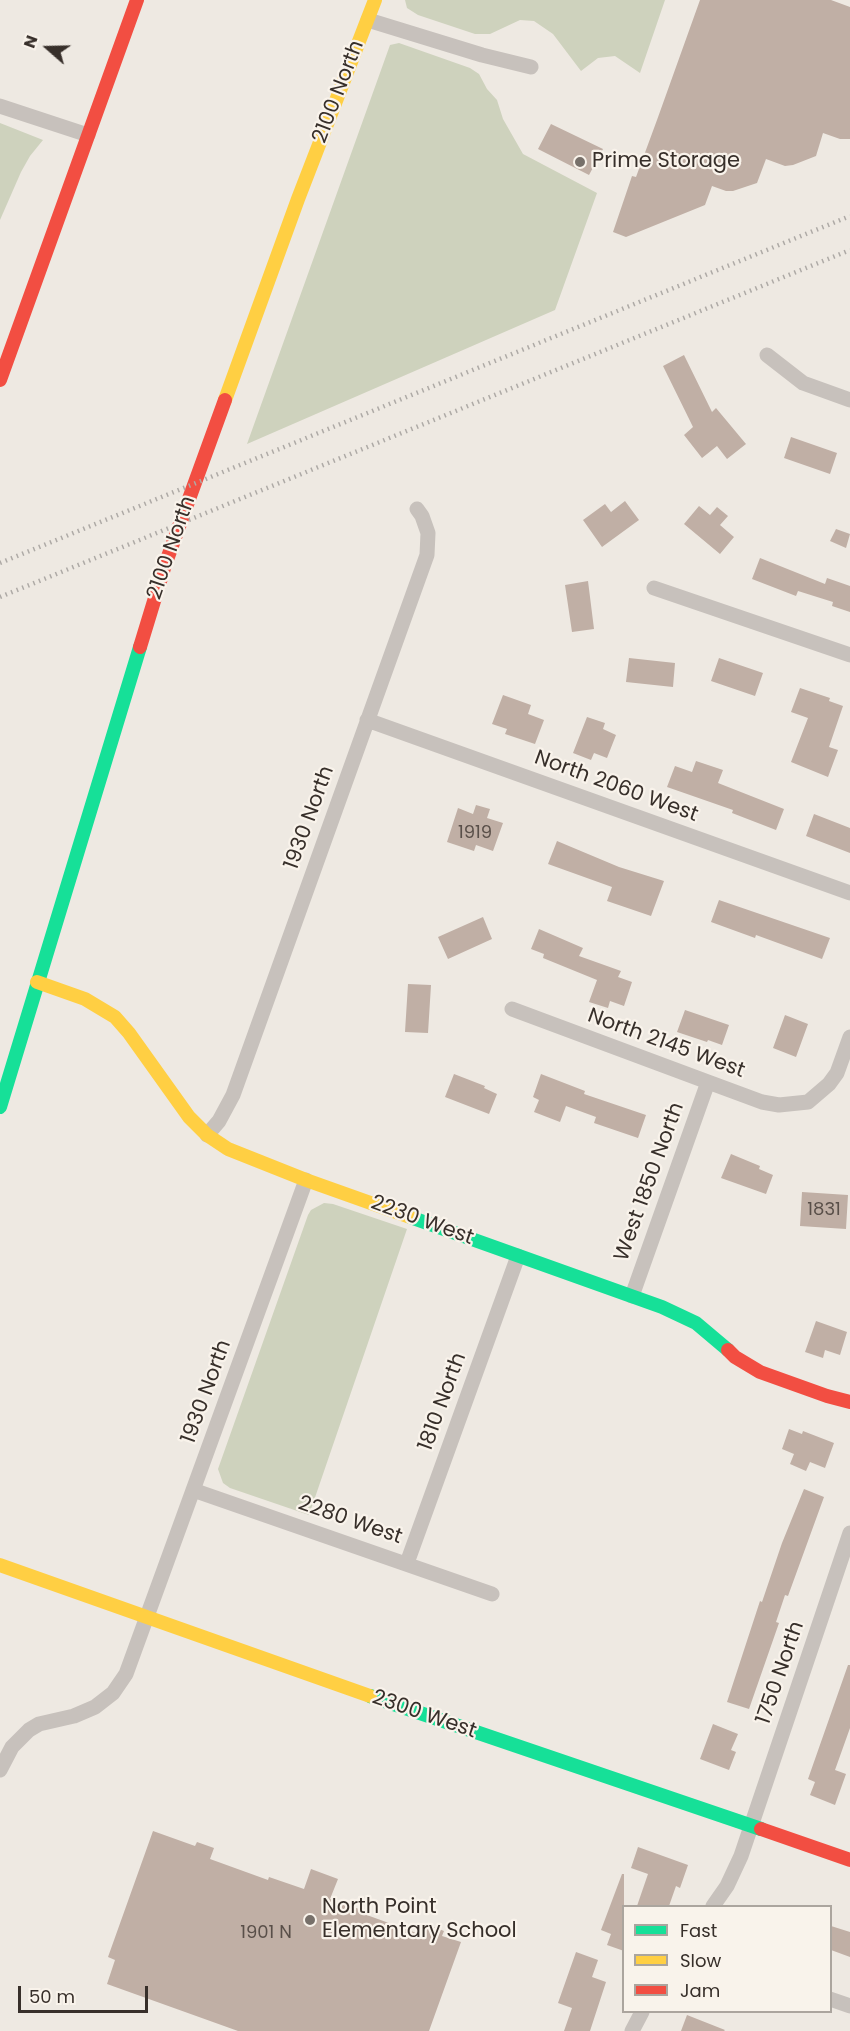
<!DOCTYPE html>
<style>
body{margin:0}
#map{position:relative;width:850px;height:2031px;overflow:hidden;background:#eee9e2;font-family:Poppins,sans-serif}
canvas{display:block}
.legend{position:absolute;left:622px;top:1905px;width:210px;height:108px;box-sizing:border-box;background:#f9f3eb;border:2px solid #aba59e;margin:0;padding:8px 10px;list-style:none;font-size:18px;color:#372f2a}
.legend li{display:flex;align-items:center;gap:12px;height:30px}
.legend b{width:30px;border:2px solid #aba59e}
.north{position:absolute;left:18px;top:18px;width:60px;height:60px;-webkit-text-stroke:4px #f9f3eb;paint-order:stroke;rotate:290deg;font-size:16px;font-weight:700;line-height:24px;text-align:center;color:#372f2a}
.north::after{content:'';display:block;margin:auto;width:21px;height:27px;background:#372f2a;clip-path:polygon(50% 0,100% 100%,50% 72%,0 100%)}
.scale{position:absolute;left:18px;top:1986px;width:130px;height:27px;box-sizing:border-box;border:3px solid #372f2a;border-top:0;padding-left:8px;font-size:18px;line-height:21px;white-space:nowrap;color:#372f2a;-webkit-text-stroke:4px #f9f3eb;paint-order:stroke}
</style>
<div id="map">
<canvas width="850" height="2031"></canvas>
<ul class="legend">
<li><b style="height:8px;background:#16e098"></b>Fast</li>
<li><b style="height:8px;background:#ffcf43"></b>Slow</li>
<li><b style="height:8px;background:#f24e42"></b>Jam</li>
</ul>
<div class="north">N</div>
<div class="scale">50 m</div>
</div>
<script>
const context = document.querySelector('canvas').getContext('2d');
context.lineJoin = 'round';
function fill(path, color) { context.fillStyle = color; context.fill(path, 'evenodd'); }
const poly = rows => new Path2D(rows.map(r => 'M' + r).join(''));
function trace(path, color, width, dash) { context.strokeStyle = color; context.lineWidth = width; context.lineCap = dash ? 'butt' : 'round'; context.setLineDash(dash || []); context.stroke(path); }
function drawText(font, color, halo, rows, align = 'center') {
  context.font = font + ' Poppins,sans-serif'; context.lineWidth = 4.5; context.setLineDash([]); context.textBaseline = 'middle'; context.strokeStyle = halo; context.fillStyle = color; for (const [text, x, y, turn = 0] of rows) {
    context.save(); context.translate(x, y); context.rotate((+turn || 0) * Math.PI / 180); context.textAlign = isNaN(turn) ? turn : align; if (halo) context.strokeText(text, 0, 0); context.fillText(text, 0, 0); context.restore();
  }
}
fill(poly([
 [405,0,665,0,640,73,615,56,598,58,581,71,553,34,534,21,520,20,490,34,475,34,418,15,407,8],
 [399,43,470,68,479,74,487,89,497,100,503,119,523,154,597,193,555,310,247,444,390,45],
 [0,123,43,140,30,156,21,172,0,220],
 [324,1203,333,1204,407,1229,309,1515,230,1488,223,1483,218,1469,308,1215,311,1210]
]), '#ced2bd');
fill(poly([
 [700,0,831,0,850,7,850,139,840,139,823,133,816,156,793,165,785,166,766,159,757,183,733,191,726,191,712,186,705,205,626,237,613,232,632,176,636,177,657,120],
 [551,124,603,149,589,175,538,149],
 [684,355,712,412,716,408,746,444,727,459,717,446,702,458,684,435,693,427,663,366],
 [791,437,837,453,830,474,784,458],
 [625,501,639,520,602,547,583,520,605,504,611,512],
 [699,506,710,515,717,507,728,516,720,525,734,537,720,554,684,524],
 [836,529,850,534,846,548,830,541],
 [760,558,825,584,827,578,850,586,850,612,832,606,833,602,798,591,796,596,752,579],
 [588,581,594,629,572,632,565,585],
 [629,658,675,663,673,687,626,682],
 [719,658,763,673,755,696,711,681],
 [800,688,830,698,829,701,843,706,829,747,838,750,828,777,791,762,808,718,791,712],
 [503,695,531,705,528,714,544,720,535,744,505,734,507,729,492,724],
 [587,717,605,723,603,729,616,735,607,758,594,753,591,760,573,753],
 [696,761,723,770,718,783,784,809,776,830,732,813,733,810,667,787,675,766,692,772],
 [476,805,490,809,487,818,503,823,493,851,476,845,474,851,447,842,458,808,473,814],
 [814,814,850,828,850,853,806,836],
 [557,841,619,867,664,881,651,916,607,901,612,887,548,864],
 [719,900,830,938,822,959,756,935,755,938,711,922],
 [483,917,492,939,448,959,438,937],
 [539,929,583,948,579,956,621,971,618,977,632,982,624,1006,610,1001,608,1008,589,1002,597,980,543,958,544,954,531,949],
 [408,984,431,985,428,1033,405,1032],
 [685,1010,729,1025,722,1045,708,1040,707,1042,677,1032],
 [785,1015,808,1024,796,1057,773,1048],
 [454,1074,485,1086,484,1088,497,1094,489,1114,445,1097],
 [541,1074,585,1091,584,1094,646,1115,638,1138,594,1123,596,1117,566,1106,560,1122,534,1112,539,1100,533,1097],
 [731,1154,760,1166,759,1169,773,1175,766,1194,721,1178],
 [802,1192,848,1195,846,1229,800,1226],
 [816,1321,847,1332,840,1355,825,1350,823,1358,805,1352],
 [789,1429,802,1434,803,1431,834,1443,825,1468,810,1462,806,1471,790,1464,794,1454,782,1449],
 [804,1489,824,1497,788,1596,785,1595,776,1622,779,1623,749,1709,727,1702,760,1601,762,1602,782,1543],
 [848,1665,850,1665,850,1728,835,1770,846,1774,835,1805,810,1795,815,1782,808,1779],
 [713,1724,738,1734,731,1750,736,1752,729,1770,700,1759],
 [153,1831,195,1846,197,1842,214,1848,210,1859,268,1880,269,1877,304,1889,311,1869,338,1879,330,1899,365,1911,364,1914,422,1935,426,1924,444,1931,442,1936,461,1942,429,2031,238,2031,107,1984,115,1960,108,1957],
 [638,1847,688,1865,680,1888,676,1886,669,1906,637,1906,648,1874,631,1868],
 [622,1874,624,1874,624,1951,607,1945,611,1934,601,1930],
 [831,1926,850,1932,850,1957,831,1950],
 [576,1952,598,1960,592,1977,606,1982,590,2031,564,2031,572,2008,558,2003],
 [687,2015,725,2030,724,2031,681,2031]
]), '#c0afa5');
trace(poly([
 [368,20,482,55,531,67],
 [0,106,88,135],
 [767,355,803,383,850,400],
 [654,588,850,655],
 [367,720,850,893],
 [512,1009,708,1082,762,1102,779,1105,808,1102,829,1084,837,1073,850,1037],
 [207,1135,219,1121,233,1095,427,555,428,533,422,516,417,509],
 [632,1296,708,1082],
 [193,1490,492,1594],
 [407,1563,518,1256],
 [0,1770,12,1747,29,1730,39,1724,74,1716,95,1707,113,1693,126,1674,306,1180],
 [713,1906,727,1886,741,1856,850,1533],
 [830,1999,850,2006],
 [632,2031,642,2012]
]), '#c7c1bc', 15);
trace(poly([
 [0,1107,140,647],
 [410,1217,662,1307,696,1323,728,1350],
 [370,1696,761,1829]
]), '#16e098', 14);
trace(poly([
 [225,400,298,199,375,0],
 [37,982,85,999,115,1017,129,1033,189,1117,207,1135,228,1149,306,1180,410,1217],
 [0,1565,370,1696]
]), '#ffcf43', 14);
trace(poly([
 [0,380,137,0],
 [140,647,165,565,225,400],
 [728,1350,735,1357,760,1372,827,1396,850,1402],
 [761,1829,850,1860]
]), '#f24e42', 14);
trace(poly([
 [0,563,850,216],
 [0,597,850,250]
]), '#aeaaa6', 4.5, [1.5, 4.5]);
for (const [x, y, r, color] of [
 [580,162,6,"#77706a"],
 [310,1920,6,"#77706a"]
]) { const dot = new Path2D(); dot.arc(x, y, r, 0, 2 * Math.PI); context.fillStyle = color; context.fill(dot); trace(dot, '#f9f3eb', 2); }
drawText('18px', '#594f49', null, [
 ["1919",475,833],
 ["1831",824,1210],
 ["1901 N",266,1933]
]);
drawText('21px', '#372f2a', '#f9f3eb', [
 ["2100 North",339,92,-69],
 ["2100 North",172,548,-71],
 ["North 2060 West",616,787,20],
 ["1930 North",310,818,-70],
 ["North 2145 West",666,1044,20],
 ["West 1850 North",650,1182,-70],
 ["2230 West",422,1221,20],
 ["1930 North",207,1392,-70],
 ["1810 North",443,1402,-70],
 ["2280 West",350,1521,19],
 ["1750 North",781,1673,-71],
 ["2300 West",424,1715,19]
]);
drawText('21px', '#372f2a', '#f9f3eb', [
 ["Prime Storage",592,162],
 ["North Point",322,1908],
 ["Elementary School",322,1932]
], 'left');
</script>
